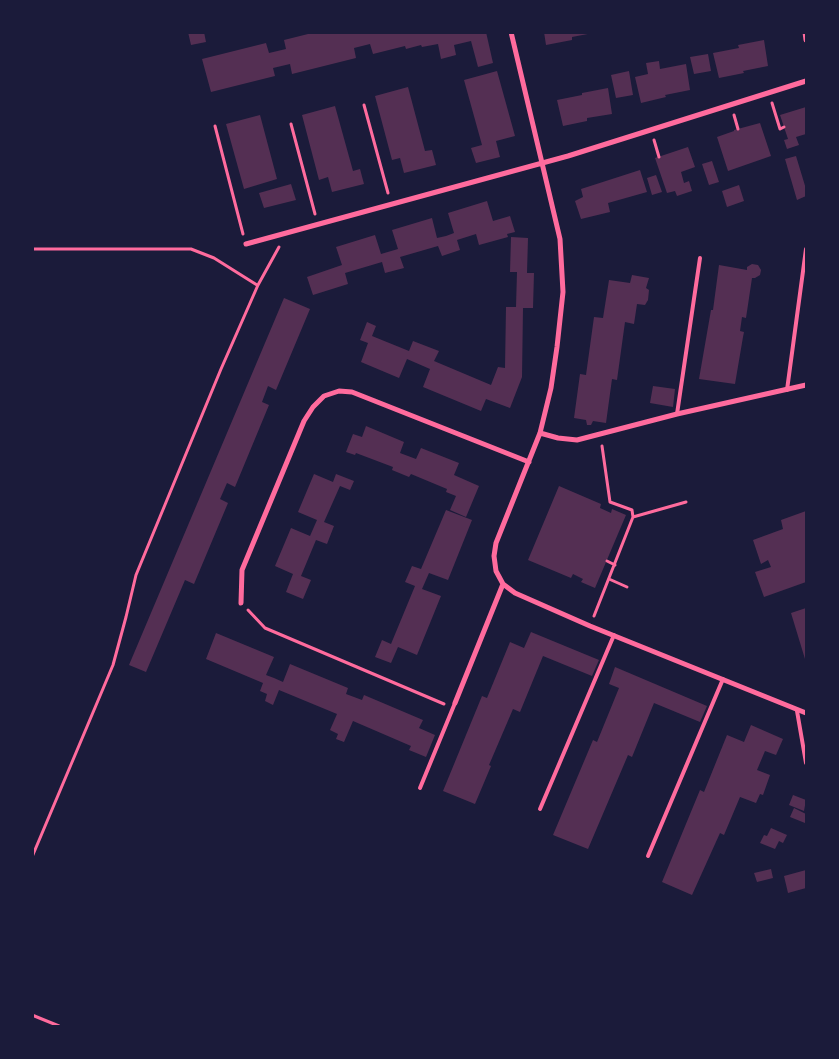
<!DOCTYPE html>
<style>
body{margin:0}
#map{position:relative;width:839px;height:1059px;overflow:hidden;background:#1b1b3a;font-family:Signika,sans-serif}
canvas{display:block}
.frame{position:absolute;inset:0;border:34px solid #1b1b3a;pointer-events:none}
</style>
<div id="map">
<canvas width="839" height="1059"></canvas>
<div class="frame"></div>
</div>
<script>
const context = document.querySelector('canvas').getContext('2d');
context.lineJoin = 'round';
function fill(path, color) { context.fillStyle = color; context.fill(path, 'evenodd'); }
const poly = rows => new Path2D(rows.map(r => 'M' + r).join(''));
function trace(path, color, width, dash) { context.strokeStyle = color; context.lineWidth = width; context.lineCap = dash ? 'butt' : 'round'; context.setLineDash(dash || []); context.stroke(path); }
fill(poly([
 [188,32,204,32,206,42,191,45],
 [316,32,486,32,493,63,478,67,471,41,454,45,456,55,441,59,438,44,422,47,421,45,406,49,405,46,373,54,370,44,354,48,356,58,292,74,290,64,273,68,275,76,211,92,202,59,266,43,269,53,286,49,284,40],
 [544,32,593,32,593,33,572,37,572,40,546,45],
 [764,40,768,66,743,71,744,73,719,78,713,53,739,48,738,45],
 [708,54,711,71,694,74,690,57],
 [659,61,660,69,686,64,690,90,665,95,666,97,641,103,635,77,648,74,646,63],
 [497,71,515,136,496,141,500,157,476,163,471,148,482,145,464,80],
 [629,71,633,95,616,98,611,75],
 [408,87,425,151,432,150,436,165,404,173,400,158,392,160,375,96],
 [608,88,612,114,587,118,587,121,563,126,557,100,582,95,582,93],
 [335,106,353,171,360,169,364,184,332,192,328,177,319,180,302,115],
 [806,107,806,134,796,137,799,145,787,149,784,140,788,139,780,115],
 [260,115,277,179,244,189,226,124],
 [760,123,771,156,728,171,717,137,734,131,734,130],
 [688,147,695,167,681,172,684,183,689,181,692,191,677,196,675,191,667,193,655,158],
 [796,156,806,189,806,196,797,200,785,159],
 [712,161,719,182,709,185,702,164],
 [640,170,647,192,608,203,610,212,581,219,575,201,583,197,581,189],
 [656,175,662,192,652,195,647,178],
 [291,184,296,200,264,208,259,193],
 [739,185,744,201,727,207,722,191],
 [487,201,493,221,510,216,515,232,507,234,508,237,479,245,476,234,457,240,460,250,442,256,438,246,400,257,404,268,385,273,382,262,345,273,348,284,313,295,307,277,342,265,336,247,375,235,381,254,398,249,392,230,432,218,437,238,446,236,454,233,448,213],
 [511,237,528,238,527,273,534,273,533,308,523,308,522,377,510,408,486,399,481,411,423,387,430,369,407,359,399,378,361,362,368,343,360,340,367,322,376,326,372,336,409,351,413,341,439,351,434,361,491,385,498,367,505,368,506,307,516,307,517,272,510,272],
 [752,264,758,265,761,270,760,275,755,278,752,278,746,318,742,317,740,331,744,332,743,337,735,384,699,379,711,310,713,310,719,265,747,270,747,267],
 [632,275,649,278,646,288,649,290,648,300,645,305,637,304,634,324,625,322,617,380,612,379,606,423,593,421,591,425,587,425,586,420,574,418,580,374,586,375,594,317,603,318,609,280,630,283],
 [284,298,310,309,276,390,268,386,262,402,269,405,235,487,227,483,220,499,228,503,194,584,185,580,146,672,129,665],
 [653,386,675,389,673,407,650,403],
 [366,426,404,442,400,453,416,459,421,448,459,463,454,475,479,486,466,517,450,510,456,496,446,492,447,489,411,474,409,477,392,470,393,467,356,453,355,455,346,452,353,434,362,437],
 [314,474,333,482,336,474,354,481,350,490,340,486,324,522,334,526,327,544,316,540,301,576,311,580,303,599,286,592,293,574,275,566,291,528,310,536,317,520,298,512],
 [559,486,601,504,600,508,611,513,612,509,626,515,595,588,581,582,583,579,573,574,571,578,528,560],
 [446,510,472,520,448,580,429,573,422,589,441,596,417,655,398,647,391,663,375,657,382,640,391,644,415,586,405,582,412,566,421,569],
 [806,511,806,582,764,597,755,572,771,567,768,560,761,564,753,540,783,529,781,520],
 [806,608,806,659,805,659,791,613],
 [531,632,599,660,592,676,543,656,520,712,513,709,489,765,491,766,475,804,443,791,482,696,487,698,510,642,524,648],
 [216,633,274,657,266,675,274,678,283,682,290,664,348,688,346,694,362,700,364,695,423,720,419,728,435,735,426,757,409,750,411,746,353,721,344,742,336,739,338,734,330,730,337,714,279,690,273,705,265,701,267,694,260,691,263,683,206,659],
 [615,667,707,706,700,722,654,703,632,757,628,755,588,849,553,835,593,740,597,742,619,688,609,684],
 [751,725,783,739,776,755,765,751,757,770,770,775,763,795,760,794,756,803,740,797,724,835,720,833,692,895,662,882,700,790,704,792,727,735,744,742],
 [793,795,806,800,804,811,789,805],
 [794,808,806,814,805,823,790,817],
 [771,828,787,835,783,843,779,841,775,849,760,843,764,835,767,836],
 [771,869,773,878,757,882,754,873],
 [806,870,806,888,788,893,784,876]
]), '#542f53');
trace(poly([
 [772,103,780,129,784,127],
 [364,105,388,193],
 [734,115,738,129],
 [291,124,315,214],
 [215,126,243,234],
 [654,140,659,157],
 [32,249,191,249,214,258,257,285],
 [633,517,686,502],
 [607,561,615,565],
 [609,579,627,587],
 [248,610,265,628,444,704],
 [594,616,633,517,632,510,610,502,602,446],
 [32,857,113,665,126,617,136,575,221,369,258,285,279,247],
 [32,1015,59,1026]
]), '#ff6b9d', 3);
trace(poly([
 [787,390,806,249],
 [677,414,700,258],
 [797,711,806,763],
 [420,788,455,703],
 [540,809,614,635],
 [648,856,723,679]
]), '#ff6b9d', 4);
trace(poly([
 [511,32,560,239,563,292,557,347,551,388,540,433,496,543,494,556,496,571,503,584,515,593,590,626,806,713],
 [805,32,806,40],
 [246,244,568,156,806,81],
 [540,433,558,438,577,440,677,414,806,385],
 [241,603,242,570,304,421,313,407,324,396,339,391,352,392,529,462],
 [455,703,503,584]
]), '#ff6b9d', 5);
</script>
